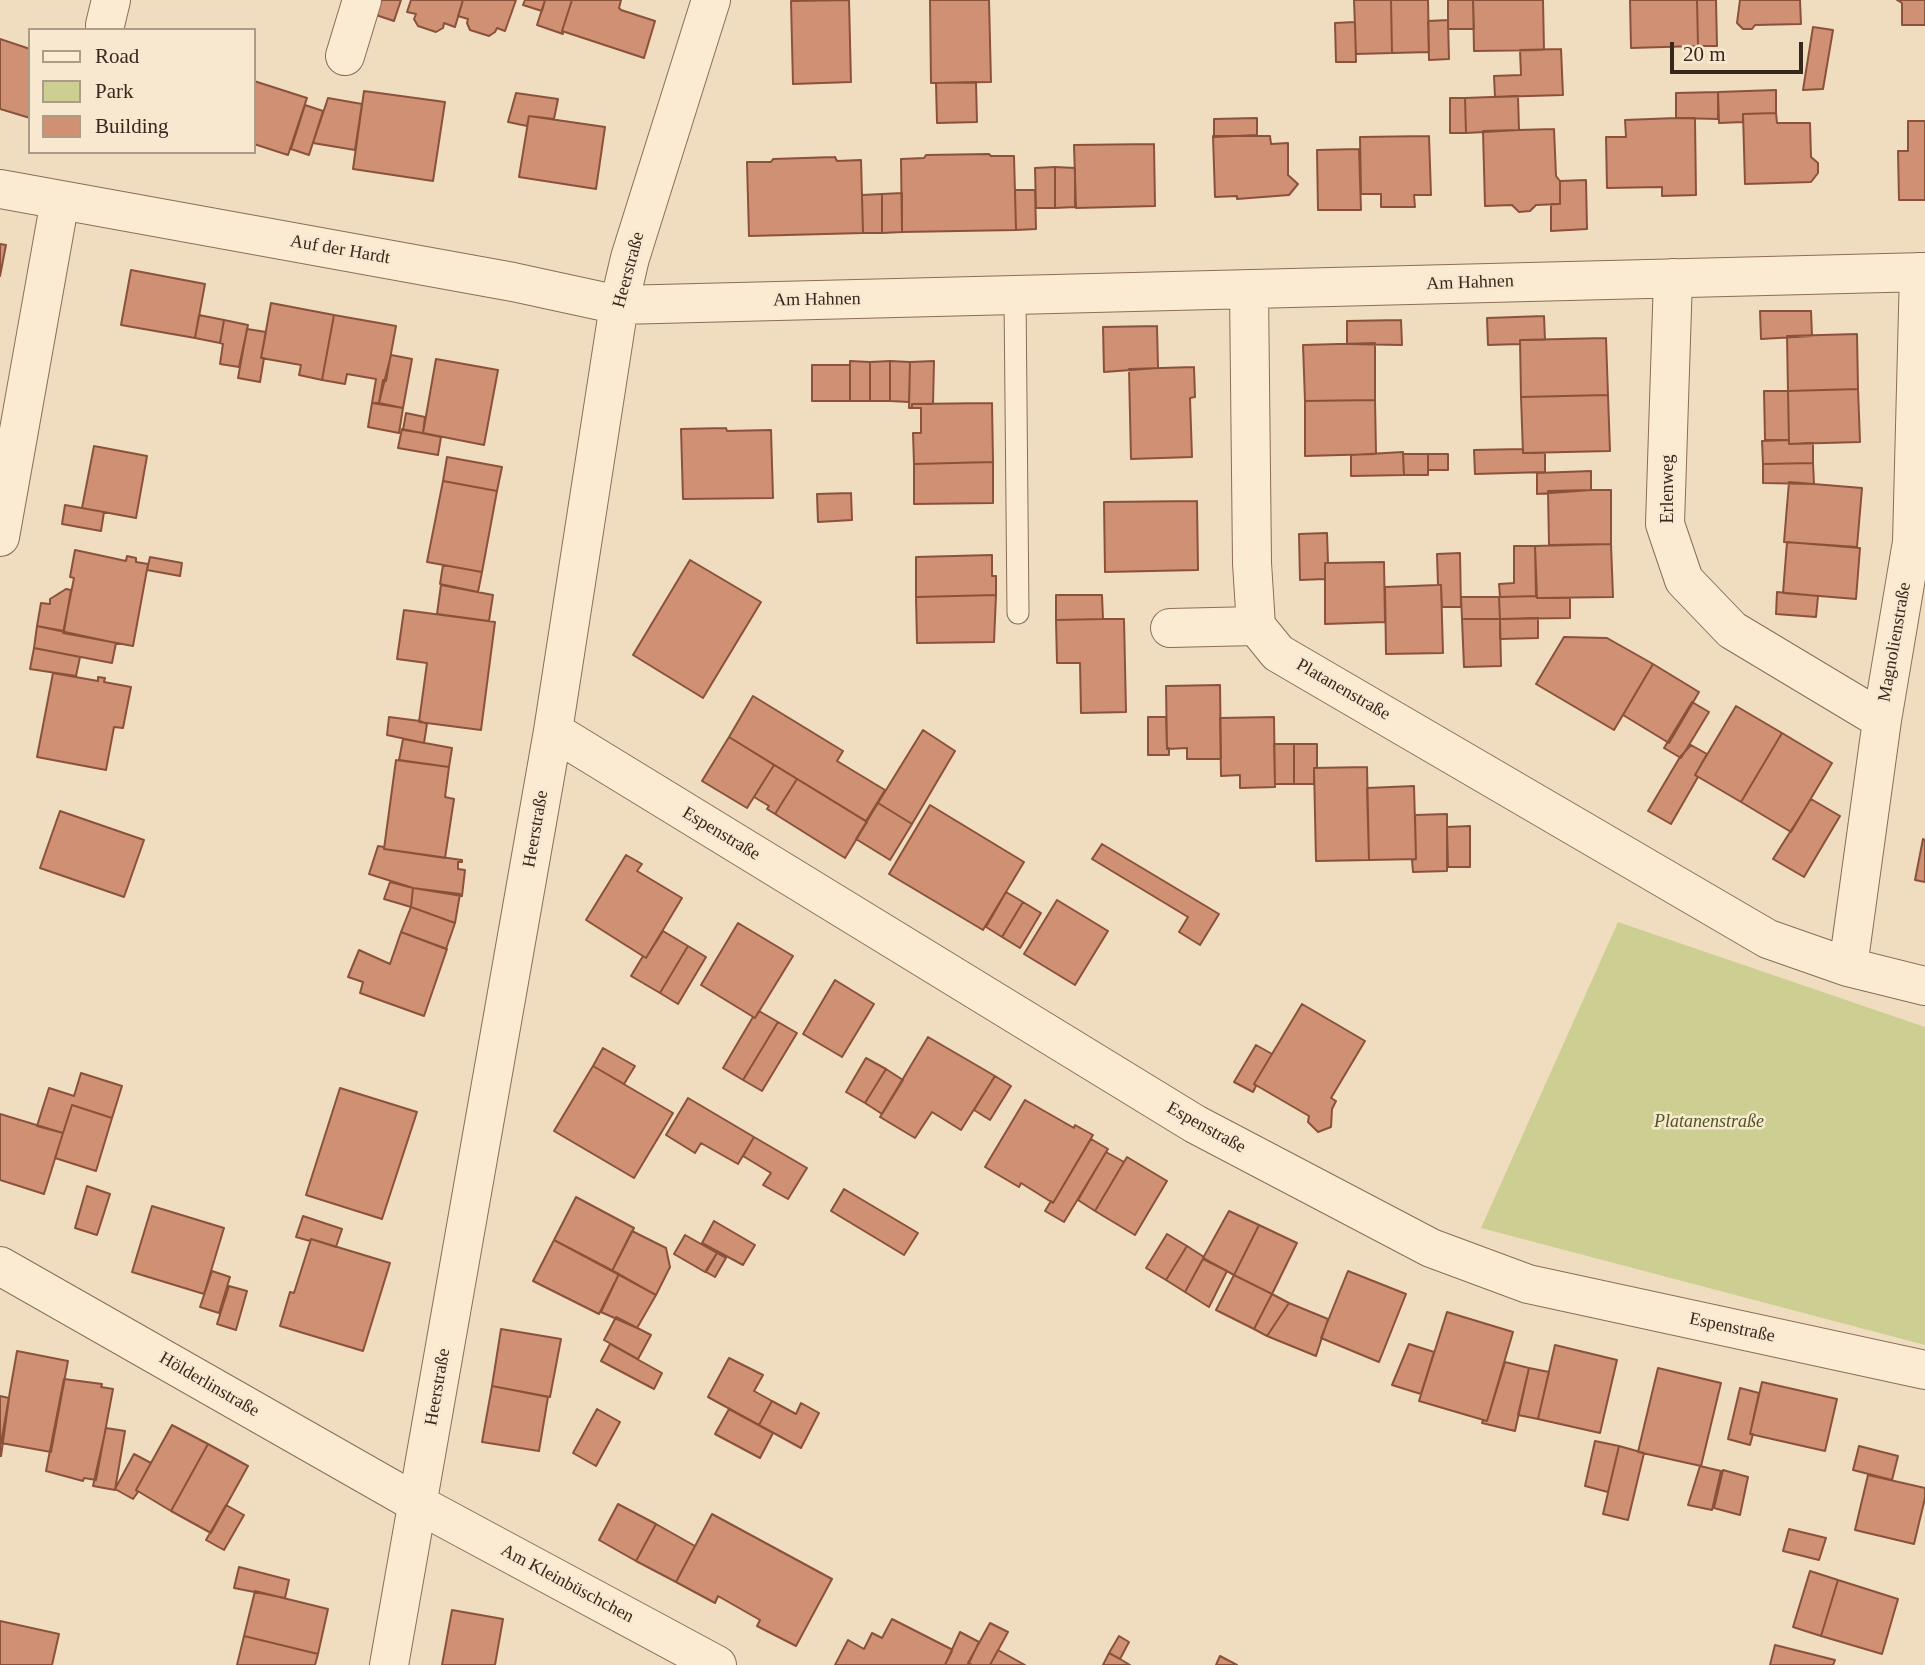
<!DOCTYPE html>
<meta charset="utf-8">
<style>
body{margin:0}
#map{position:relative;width:1925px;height:1665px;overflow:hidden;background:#f0ddbf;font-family:Georgia,serif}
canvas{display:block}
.legend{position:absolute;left:28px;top:28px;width:228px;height:126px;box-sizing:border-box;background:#f7e8cf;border:2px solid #ab9b87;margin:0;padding:9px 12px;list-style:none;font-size:21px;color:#38271c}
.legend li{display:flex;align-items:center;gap:14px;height:35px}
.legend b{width:35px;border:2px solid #ab9b87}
.scale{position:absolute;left:1670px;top:42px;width:133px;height:32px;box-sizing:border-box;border:4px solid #38271c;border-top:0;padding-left:9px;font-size:21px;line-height:24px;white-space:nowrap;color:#38271c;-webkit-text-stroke:5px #f7e8cf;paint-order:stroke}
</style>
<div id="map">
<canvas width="1925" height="1665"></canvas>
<ul class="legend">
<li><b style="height:9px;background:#fbebd3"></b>Road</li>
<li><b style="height:19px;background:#cdcf92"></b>Park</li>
<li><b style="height:19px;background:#d09073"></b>Building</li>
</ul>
<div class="scale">20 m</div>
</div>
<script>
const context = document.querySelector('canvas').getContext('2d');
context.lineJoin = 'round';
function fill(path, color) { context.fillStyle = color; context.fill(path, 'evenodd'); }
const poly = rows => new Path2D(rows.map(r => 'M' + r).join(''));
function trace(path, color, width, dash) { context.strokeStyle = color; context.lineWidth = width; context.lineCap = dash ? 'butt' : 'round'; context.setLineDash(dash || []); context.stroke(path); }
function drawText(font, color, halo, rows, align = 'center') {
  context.font = font + ' Georgia,serif'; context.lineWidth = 5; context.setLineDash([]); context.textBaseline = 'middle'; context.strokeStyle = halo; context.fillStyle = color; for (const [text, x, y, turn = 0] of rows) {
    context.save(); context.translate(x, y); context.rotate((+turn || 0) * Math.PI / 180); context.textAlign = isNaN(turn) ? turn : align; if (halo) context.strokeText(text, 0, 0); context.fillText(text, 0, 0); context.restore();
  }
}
fill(poly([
 [1618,922,1925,1027,1925,1345,1481,1228]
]), '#cdcf92');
const building = poly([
 [380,0,401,0,394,21,376,15,380,0],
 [411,0,463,0,455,27,444,23,443,28,436,32,418,26,414,19,416,14,407,12,411,0],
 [463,0,516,0,505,31,497,28,495,32,489,36,470,30,467,23,468,19,458,16,463,0],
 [525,0,545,0,542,11,523,5,525,0],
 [545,0,572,0,562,31,563,34,537,25,545,0],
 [572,0,621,0,619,8,621,10,655,21,644,58,562,31,572,0],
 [849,0,851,82,793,84,791,1,849,0],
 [930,0,989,0,991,82,931,83,930,0],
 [1354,0,1391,0,1392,53,1356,54,1354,0],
 [1391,0,1428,0,1429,52,1392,53,1391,0],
 [1448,0,1473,0,1474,29,1448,29,1448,0],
 [1473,0,1543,0,1544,50,1474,51,1473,0],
 [1630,0,1697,0,1698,46,1631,48,1630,0],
 [1697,0,1716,0,1717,46,1698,46,1697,0],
 [1740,0,1800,0,1801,24,1755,25,1752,29,1743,29,1737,23,1740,0],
 [1897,0,1925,0,1925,25,1902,25,1902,3,1897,0],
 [1448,20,1449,59,1429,60,1428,21,1448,20],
 [1355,22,1356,62,1336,62,1335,23,1355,22],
 [1813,27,1833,30,1823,89,1803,90,1813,27],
 [0,39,30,49,30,118,0,109,0,39],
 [1561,49,1563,95,1495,97,1494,76,1521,75,1520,50,1561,49],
 [254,81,307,98,288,155,254,144,254,81],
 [976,82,977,122,937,123,936,83,976,82],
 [1776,90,1776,113,1743,114,1743,122,1719,123,1718,92,1776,90],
 [364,91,445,102,433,181,353,169,364,91],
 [1718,92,1718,119,1676,118,1676,93,1718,92],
 [516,93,558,99,554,119,529,116,527,126,508,122,516,93],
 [1518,96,1519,130,1466,133,1465,98,1518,96],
 [328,98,362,104,355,150,313,143,328,98],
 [1450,98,1465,98,1466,133,1450,133,1450,98],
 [305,105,323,111,309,155,291,149,305,105],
 [1776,113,1777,123,1810,123,1811,157,1818,163,1818,173,1811,182,1745,184,1743,114,1776,113],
 [529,116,605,127,596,189,519,177,529,116],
 [1257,118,1257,135,1214,137,1214,119,1257,118],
 [1676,118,1695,118,1696,195,1662,196,1662,187,1607,188,1606,137,1626,137,1625,120,1676,118],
 [1908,121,1925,121,1925,200,1899,200,1898,151,1908,151,1908,121],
 [1554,129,1556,176,1560,181,1560,204,1536,205,1530,211,1519,212,1512,205,1485,206,1483,131,1554,129],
 [1270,136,1271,144,1288,143,1288,175,1298,184,1289,195,1237,199,1237,196,1215,197,1213,136,1270,136],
 [1429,136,1431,195,1414,195,1415,207,1381,207,1381,194,1361,194,1360,137,1429,136],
 [1154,144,1155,206,1076,208,1074,145,1154,144],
 [1359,149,1361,210,1318,210,1317,150,1359,149],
 [989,154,991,156,1014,156,1016,230,902,232,901,159,924,158,926,155,989,154],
 [835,157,837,161,861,160,863,233,749,236,747,162,771,162,773,159,835,157],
 [1055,167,1075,168,1075,207,1055,208,1055,167],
 [1055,167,1055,208,1036,208,1035,168,1055,167],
 [1586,180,1587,229,1551,231,1551,204,1560,204,1560,181,1586,180],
 [1015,190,1035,190,1036,229,1016,230,1015,190],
 [902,193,902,232,882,233,882,194,902,193],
 [882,194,882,233,863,233,862,195,882,194],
 [0,244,6,245,0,276,0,244],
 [131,270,205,284,195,338,121,325,131,270],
 [271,303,334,315,322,380,299,375,301,365,261,358,271,303],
 [1760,311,1811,311,1812,336,1761,339,1760,311],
 [199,315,224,320,220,343,195,338,199,315],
 [334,315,396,326,386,381,383,380,379,403,372,403,376,379,347,374,345,384,322,380,334,315],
 [1544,316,1545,340,1520,340,1520,344,1488,345,1487,318,1544,316],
 [224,320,248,325,239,367,220,364,223,344,220,343,224,320],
 [1401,320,1402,345,1347,344,1347,321,1401,320],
 [1157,326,1158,368,1104,372,1103,327,1157,326],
 [247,329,266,332,261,358,264,358,260,382,238,378,247,329],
 [1857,334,1858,389,1788,391,1787,336,1857,334],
 [1606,338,1608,395,1521,397,1520,340,1606,338],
 [1375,343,1375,400,1305,401,1303,345,1375,343],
 [391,355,412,359,403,408,379,403,391,355],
 [436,359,498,370,484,445,423,433,436,359],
 [850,361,870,362,870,401,850,401,850,361],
 [890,361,890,401,870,401,870,362,890,361],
 [890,361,910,362,909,402,890,401,890,361],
 [934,361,933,404,912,404,912,408,909,408,910,362,934,361],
 [812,365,850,365,850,401,812,401,812,365],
 [1194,367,1195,397,1190,398,1192,457,1131,459,1129,369,1194,367],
 [1858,389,1860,442,1789,444,1788,391,1858,389],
 [1764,391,1788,391,1789,440,1765,440,1764,391],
 [1608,395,1610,451,1523,453,1521,397,1608,395],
 [1375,400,1376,454,1305,456,1305,401,1375,400],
 [372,403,403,408,399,433,368,427,372,403],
 [992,403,993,462,914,464,913,433,921,433,921,408,912,408,912,404,992,403],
 [406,413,425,417,423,433,403,430,406,413],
 [726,428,727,431,771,430,773,498,683,499,681,429,726,428],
 [402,429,441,437,438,455,398,448,402,429],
 [1789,440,1789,444,1813,443,1813,463,1763,464,1762,441,1789,440],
 [94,446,147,456,136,518,82,508,94,446],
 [1523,449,1523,453,1545,453,1545,472,1475,474,1474,450,1523,449],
 [1403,452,1404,475,1351,476,1351,455,1403,452],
 [1403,454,1428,454,1428,475,1404,475,1403,454],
 [1428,454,1448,454,1448,470,1428,470,1428,454],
 [447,457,502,467,497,491,443,481,447,457],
 [993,462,993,503,914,504,914,464,993,462],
 [1813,463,1814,484,1763,483,1763,464,1813,463],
 [1591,471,1591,490,1537,494,1537,473,1591,471],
 [443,481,497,491,482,572,427,562,443,481],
 [1789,482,1862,488,1857,547,1784,542,1789,482],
 [1591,490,1611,490,1611,544,1549,545,1548,491,1591,490],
 [851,493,852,520,818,522,817,494,851,493],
 [1197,501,1198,570,1105,572,1104,502,1197,501],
 [65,505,104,512,101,531,62,524,65,505],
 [1327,533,1328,563,1325,563,1325,579,1300,580,1299,534,1327,533],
 [1787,542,1860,548,1856,599,1783,593,1787,542],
 [1611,544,1613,597,1537,598,1535,546,1611,544],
 [1514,546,1535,546,1536,596,1500,597,1499,584,1514,583,1514,546],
 [75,550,126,561,127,556,136,558,136,562,148,564,133,646,63,633,74,578,70,577,75,550],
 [1460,553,1461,607,1442,607,1441,585,1438,585,1437,554,1460,553],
 [992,555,992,576,996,576,996,595,916,597,916,557,992,555],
 [150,557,182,563,180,576,147,570,150,557],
 [690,560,761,602,703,698,633,655,690,560],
 [1384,562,1385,622,1325,624,1325,563,1384,562],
 [443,565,482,572,478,592,440,584,443,565],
 [441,585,493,595,489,621,437,614,441,585],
 [1438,585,1441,585,1443,653,1386,654,1385,587,1438,585],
 [66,589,71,590,64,631,37,626,41,603,50,604,50,599,66,589],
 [1777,592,1818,596,1816,617,1776,614,1777,592],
 [996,595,994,642,917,643,916,597,996,595],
 [1056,595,1102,595,1103,619,1056,620,1056,595],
 [1536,596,1537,598,1570,598,1570,618,1500,619,1499,597,1536,596],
 [1461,597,1499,597,1500,619,1462,619,1461,597],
 [404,610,495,622,481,730,419,722,427,663,397,659,404,610],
 [1538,618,1538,638,1500,639,1500,619,1538,618],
 [1103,619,1124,619,1126,712,1081,713,1080,663,1057,663,1056,620,1103,619],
 [1462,619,1500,619,1501,666,1464,667,1462,619],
 [37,626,116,643,112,663,34,648,37,626],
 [1564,637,1607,638,1653,664,1614,730,1536,684,1564,637],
 [34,648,80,657,76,676,30,669,34,648],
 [1653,664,1699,692,1669,743,1623,715,1653,664],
 [53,673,98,681,98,677,105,678,104,682,131,687,123,728,114,727,106,770,37,757,53,673],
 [1220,685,1221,759,1187,759,1187,748,1167,749,1166,686,1220,685],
 [753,696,843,751,837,761,885,790,866,821,729,737,753,696],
 [1692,702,1709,712,1681,758,1664,748,1692,702],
 [1736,706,1782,733,1741,802,1695,775,1736,706],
 [389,717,420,721,427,724,424,743,387,735,389,717],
 [1148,717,1166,717,1167,749,1169,748,1169,755,1148,755,1148,717],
 [1274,717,1275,787,1240,788,1240,775,1221,776,1220,718,1274,717],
 [923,730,955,751,912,824,878,803,923,730],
 [1782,733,1832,763,1791,832,1741,802,1782,733],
 [729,737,774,765,747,808,702,781,729,737],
 [403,739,452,748,449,767,399,760,403,739],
 [1274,744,1294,744,1294,784,1275,784,1274,744],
 [1294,744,1317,744,1317,768,1314,768,1314,784,1294,784,1294,744],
 [1691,745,1707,754,1695,775,1698,777,1671,824,1648,811,1680,757,1691,745],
 [396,760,449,767,445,797,454,799,445,858,384,849,396,760],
 [774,765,797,779,775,814,767,809,769,806,754,797,774,765],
 [1367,767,1369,860,1316,861,1314,768,1367,767],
 [797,779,867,822,845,858,775,814,797,779],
 [1414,786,1416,859,1369,860,1367,788,1414,786],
 [1811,799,1840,816,1804,877,1773,859,1811,799],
 [878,803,912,824,890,860,856,839,878,803],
 [930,805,1024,862,983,930,889,874,930,805],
 [60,811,144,840,124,897,40,868,60,811],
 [1447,814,1447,871,1413,872,1412,860,1416,859,1415,815,1447,814],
 [1470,826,1470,867,1448,867,1447,827,1470,826],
 [1923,839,1925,840,1925,882,1915,880,1923,839],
 [1102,844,1219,914,1200,945,1179,932,1188,917,1092,859,1102,844],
 [378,846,384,847,384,849,462,860,462,862,458,862,458,869,465,870,462,896,413,888,369,874,378,846],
 [626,855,642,864,637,871,682,898,646,958,586,920,626,855],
 [390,882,413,888,411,907,384,899,390,882],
 [413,888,460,894,455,923,411,907,413,888],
 [1006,892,1023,902,1002,937,986,927,1006,892],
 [1057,900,1108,931,1075,985,1024,954,1057,900],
 [1023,902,1041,913,1020,948,1002,937,1023,902],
 [411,907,455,923,446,949,401,932,411,907],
 [738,923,793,956,755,1018,701,985,738,923],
 [663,931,688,946,660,993,631,976,643,956,646,958,663,931],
 [401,932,447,949,424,1016,360,993,363,982,348,977,359,950,390,964,401,932],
 [688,946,706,957,678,1004,660,993,688,946],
 [835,980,874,1004,842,1057,803,1034,835,980],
 [1302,1004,1365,1041,1331,1098,1336,1101,1332,1109,1331,1127,1318,1132,1308,1122,1309,1116,1254,1084,1302,1004],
 [759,1011,778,1022,743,1080,723,1068,753,1017,755,1018,759,1011],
 [778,1022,797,1033,762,1091,743,1080,778,1022],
 [928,1037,995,1076,961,1130,932,1112,915,1138,880,1117,928,1037],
 [1256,1045,1272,1054,1254,1084,1256,1086,1253,1092,1234,1082,1256,1045],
 [603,1048,635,1066,624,1084,593,1066,603,1048],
 [866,1058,886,1069,865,1103,846,1092,866,1058],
 [593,1066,673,1113,634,1178,554,1131,593,1066],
 [886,1069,903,1080,882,1114,865,1103,886,1069],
 [81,1073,122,1086,112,1118,72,1105,63,1133,37,1126,49,1088,74,1096,81,1073],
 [995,1076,1011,1086,990,1120,974,1110,995,1076],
 [340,1088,417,1112,382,1219,306,1195,340,1088],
 [688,1098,754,1137,738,1164,701,1143,695,1153,666,1135,688,1098],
 [1025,1100,1074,1128,1075,1125,1093,1135,1053,1203,1021,1183,1019,1187,985,1167,1025,1100],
 [72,1105,112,1118,96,1171,55,1158,72,1105],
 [0,1114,63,1133,44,1194,0,1180,0,1114],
 [754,1137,807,1168,788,1199,763,1185,771,1173,743,1156,754,1137],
 [1091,1139,1108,1149,1064,1222,1045,1211,1051,1201,1053,1203,1091,1139],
 [1106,1152,1124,1162,1095,1211,1078,1200,1106,1152],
 [1127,1157,1167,1181,1135,1235,1095,1211,1127,1157],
 [87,1186,110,1194,97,1235,75,1228,87,1186],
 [844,1189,918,1233,904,1255,831,1211,844,1189],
 [576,1197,634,1228,612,1271,554,1240,576,1197],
 [152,1206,224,1228,204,1294,132,1272,152,1206],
 [1229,1211,1259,1225,1234,1275,1203,1258,1229,1211],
 [303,1216,342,1229,336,1247,311,1239,310,1241,296,1237,303,1216],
 [714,1221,755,1245,743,1265,702,1243,714,1221],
 [1259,1225,1297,1243,1272,1294,1234,1275,1259,1225],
 [632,1231,666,1248,670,1267,656,1295,612,1271,632,1231],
 [1167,1234,1187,1246,1166,1280,1146,1268,1167,1234],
 [685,1235,717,1253,705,1272,674,1254,685,1235],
 [311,1239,390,1263,363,1351,280,1326,290,1292,294,1293,311,1239],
 [554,1240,619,1274,599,1314,533,1281,554,1240],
 [1187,1246,1204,1257,1185,1292,1166,1280,1187,1246],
 [717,1253,726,1258,715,1277,706,1272,717,1253],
 [1203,1259,1227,1271,1209,1307,1185,1292,1203,1259],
 [212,1271,230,1277,219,1313,200,1307,212,1271],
 [1348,1271,1406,1294,1379,1362,1321,1338,1348,1271],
 [619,1274,656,1295,637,1328,601,1312,619,1274],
 [1234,1275,1272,1294,1254,1329,1216,1310,1234,1275],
 [229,1286,247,1291,236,1330,217,1324,229,1286],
 [1272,1294,1289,1303,1267,1336,1254,1329,1272,1294],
 [1289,1303,1328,1319,1316,1356,1267,1336,1289,1303],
 [1447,1312,1513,1332,1487,1421,1419,1401,1447,1312],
 [616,1317,651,1335,638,1359,604,1340,616,1317],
 [501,1329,561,1339,550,1397,492,1386,501,1329],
 [610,1344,662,1373,654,1389,601,1361,610,1344],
 [1409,1344,1434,1352,1421,1394,1392,1385,1409,1344],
 [1555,1345,1617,1360,1600,1433,1538,1419,1555,1345],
 [17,1351,68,1361,51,1452,1,1443,17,1351],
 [729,1358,763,1375,754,1391,772,1401,759,1425,708,1397,729,1358],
 [1505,1362,1529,1368,1515,1431,1482,1423,1483,1420,1487,1421,1505,1362],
 [1529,1368,1549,1372,1538,1419,1518,1415,1529,1368],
 [1658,1368,1721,1383,1701,1466,1638,1452,1658,1368],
 [64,1379,102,1384,101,1387,113,1389,96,1480,84,1478,83,1481,46,1471,64,1379],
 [1762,1382,1837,1399,1825,1451,1750,1434,1762,1382],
 [492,1386,548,1397,539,1451,482,1442,492,1386],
 [1740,1388,1759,1393,1750,1434,1753,1434,1750,1445,1728,1439,1740,1388],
 [0,1396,9,1398,1,1456,0,1456,0,1396],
 [772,1401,796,1414,801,1403,819,1413,801,1448,759,1425,772,1401],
 [597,1409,620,1422,596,1466,573,1453,597,1409],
 [729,1409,773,1433,760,1458,715,1434,729,1409],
 [172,1425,208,1444,171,1511,136,1490,172,1425],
 [106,1428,125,1431,115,1490,93,1486,106,1428],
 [1595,1441,1619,1446,1608,1492,1585,1486,1595,1441],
 [208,1444,248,1466,211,1533,171,1511,208,1444],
 [1619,1446,1644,1453,1628,1520,1603,1514,1619,1446],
 [1859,1446,1898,1456,1892,1480,1853,1470,1859,1446],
 [134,1454,151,1463,136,1490,138,1492,133,1499,115,1489,134,1454],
 [1700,1466,1721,1471,1712,1510,1688,1505,1700,1466],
 [1723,1470,1748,1477,1740,1515,1714,1508,1723,1470],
 [1868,1475,1925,1488,1925,1498,1914,1544,1855,1530,1868,1475],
 [618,1504,656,1524,636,1561,599,1540,618,1504],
 [226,1505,244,1515,224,1550,206,1540,226,1505],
 [712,1514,832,1579,796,1646,757,1626,760,1620,718,1596,715,1603,676,1582,712,1514],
 [656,1524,695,1546,676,1582,636,1561,656,1524],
 [1789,1529,1826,1538,1819,1560,1783,1551,1789,1529],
 [239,1567,289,1580,285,1598,234,1588,239,1567],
 [1810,1571,1838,1580,1821,1636,1793,1627,1810,1571],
 [1838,1580,1898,1599,1882,1654,1821,1636,1838,1580],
 [255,1591,328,1609,318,1654,244,1636,255,1591],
 [452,1610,503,1619,495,1665,442,1665,452,1610],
 [892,1619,951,1649,952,1651,945,1665,835,1665,848,1640,864,1649,872,1633,882,1638,892,1619],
 [0,1621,59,1634,52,1665,0,1665,0,1621],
 [990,1623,1008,1632,990,1665,972,1665,968,1663,990,1623],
 [960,1632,979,1642,968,1665,945,1665,960,1632],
 [244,1636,318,1654,315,1665,237,1665,244,1636],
 [1119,1636,1129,1642,1120,1659,1109,1653,1119,1636],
 [1775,1645,1835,1660,1833,1665,1770,1665,1775,1645],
 [998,1650,1025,1665,990,1665,998,1650],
 [1109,1653,1120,1659,1130,1665,1103,1665,1109,1653],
 [1220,1656,1237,1665,1216,1665,1220,1656]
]);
fill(building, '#d09073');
trace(building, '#8a523b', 2);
const service = poly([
 [1015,296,1018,613]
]);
const minor = poly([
 [105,25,111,0],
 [345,56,362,0],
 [0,189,513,282,619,305,1925,272],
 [1673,278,1665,524,1684,580,1732,630,1882,720],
 [1249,290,1252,563,1256,626,1278,653,1768,939,1848,967,1925,986],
 [0,537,60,200],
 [1170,628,1256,626],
 [553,731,1195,1124,1431,1248,1528,1284,1925,1370],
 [1848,967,1882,720,1912,542,1919,272],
 [0,1266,418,1504,717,1665],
 [389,1665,553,731,619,305,630,258,711,0]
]);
trace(service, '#8a6d56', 23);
trace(minor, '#8a6d56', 40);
trace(service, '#fbebd3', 21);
trace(minor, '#fbebd3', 38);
drawText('18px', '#38271c', '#f7e8cf', [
 ["Auf der Hardt",340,250,10],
 ["Heerstraße",629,270,-75],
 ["Am Hahnen",1470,283,-2],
 ["Am Hahnen",817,300,-1],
 ["Erlenweg",1668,489,-90],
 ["Magnolienstraße",1895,642,-80],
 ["Platanenstraße",1343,690,30],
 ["Heerstraße",536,829,-80],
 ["Espenstraße",721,834,31],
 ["Espenstraße",1206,1128,29],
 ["Espenstraße",1732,1328,12],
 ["Hölderlinstraße",209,1385,30],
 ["Heerstraße",438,1387,-80],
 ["Am Kleinbüschchen",567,1584,28]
]);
drawText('italic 18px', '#4e5621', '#f7e8cf', [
 ["Platanenstraße",1709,1122]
]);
</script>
